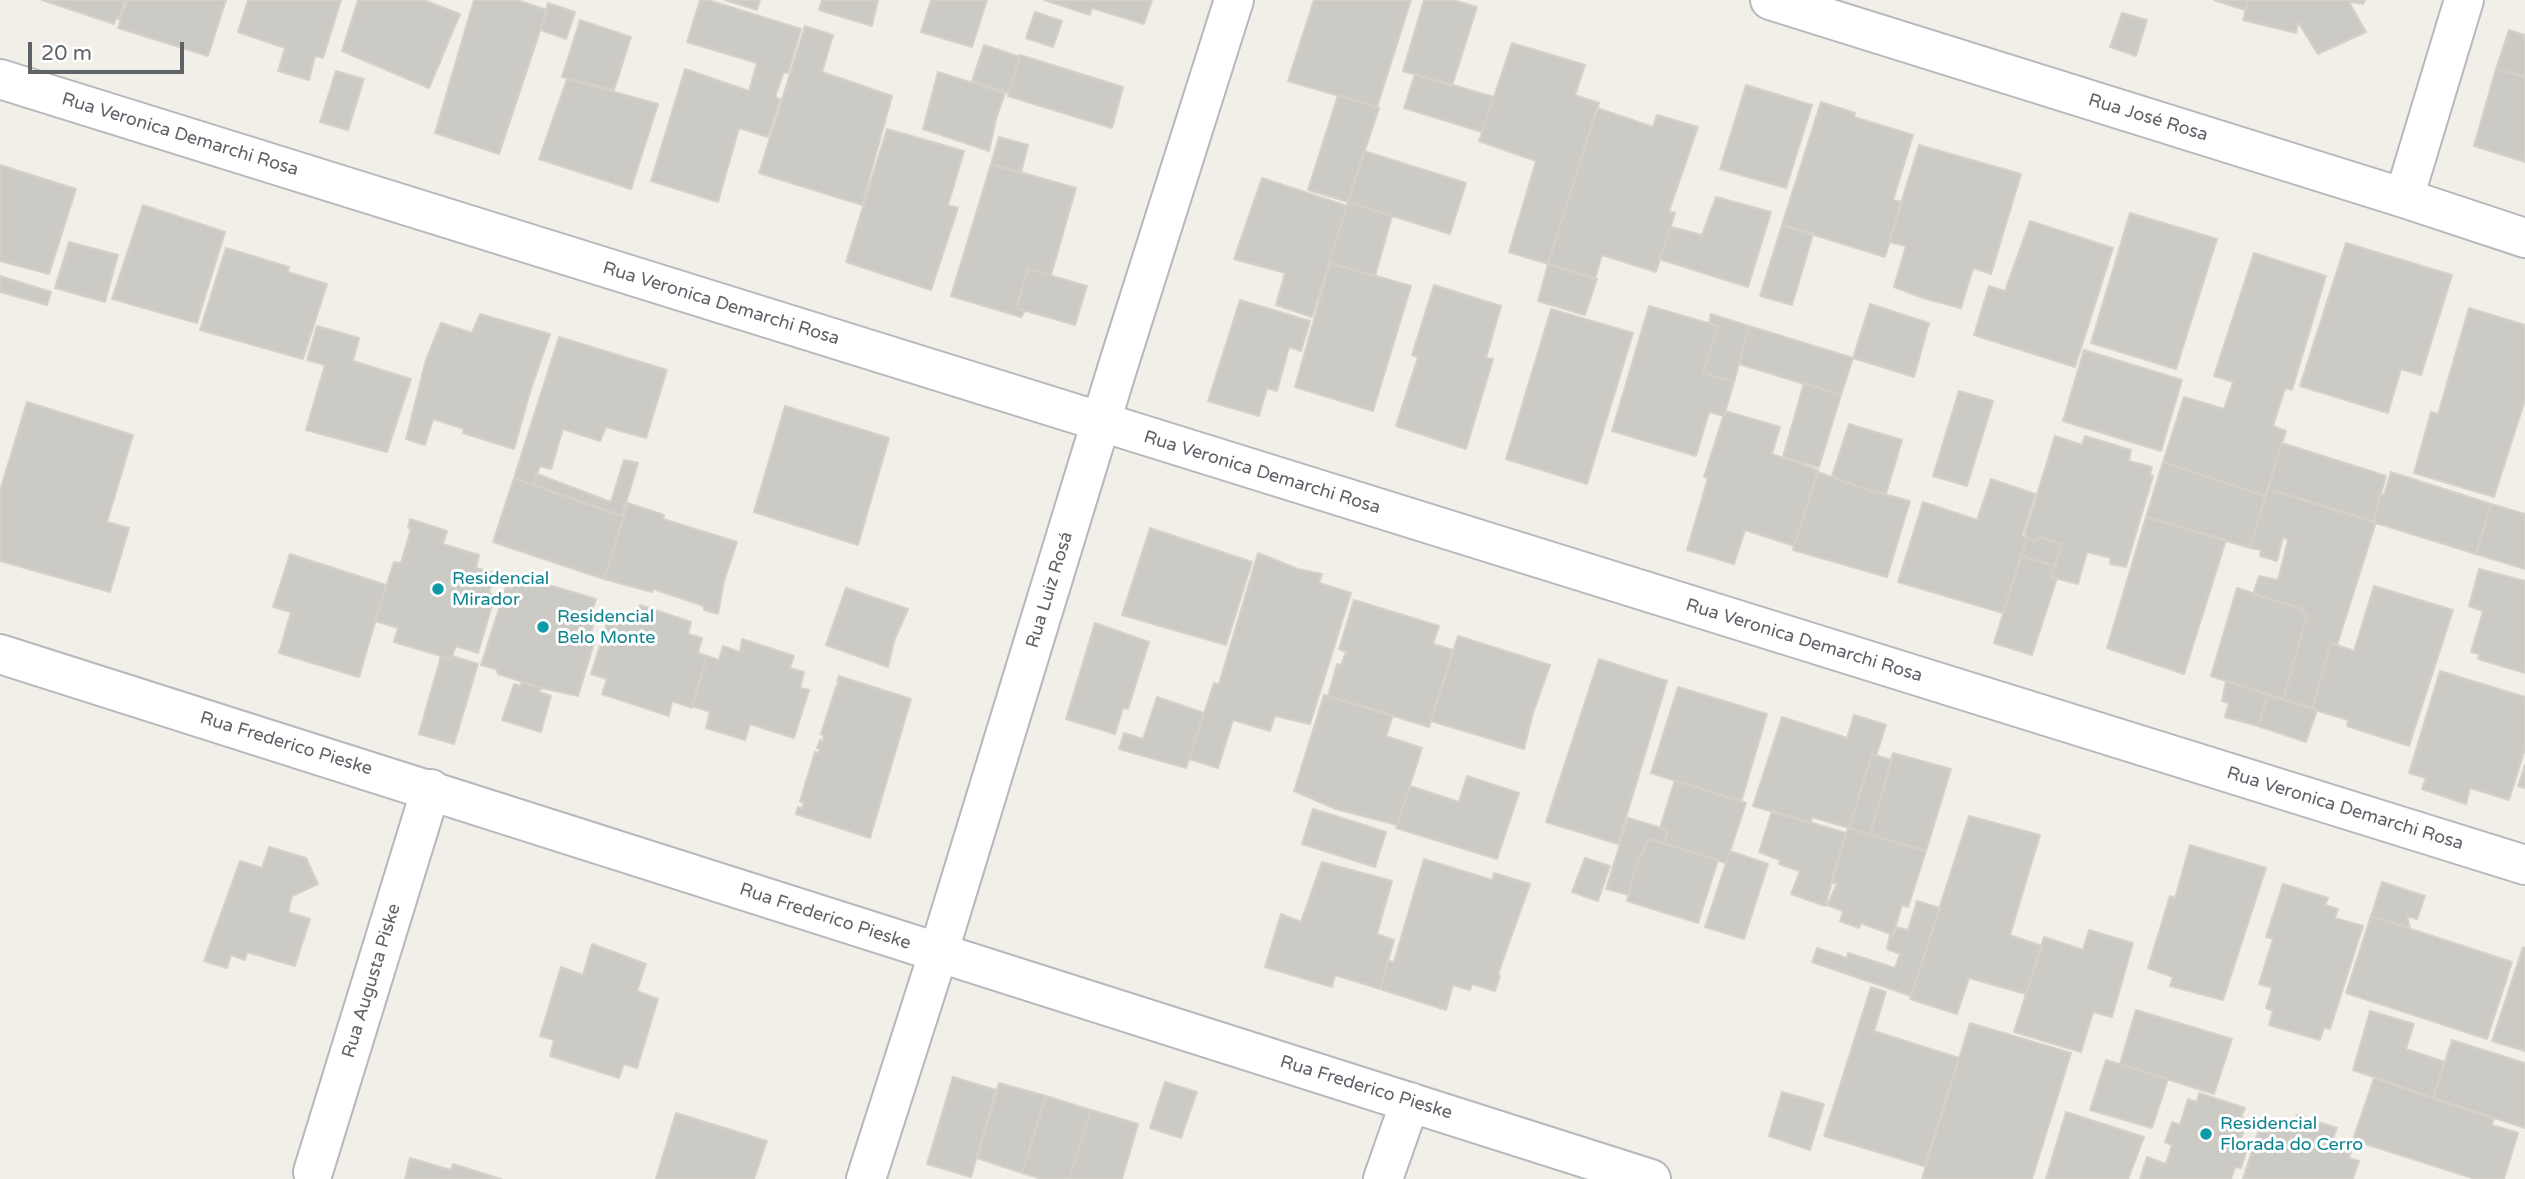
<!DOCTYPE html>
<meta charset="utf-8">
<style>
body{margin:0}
#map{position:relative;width:2525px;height:1179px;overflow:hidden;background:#f1efe8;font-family:"Varela Round",sans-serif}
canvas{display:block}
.scale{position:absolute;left:28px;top:42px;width:156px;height:32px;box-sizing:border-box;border:4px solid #5f6368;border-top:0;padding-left:9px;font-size:21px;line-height:24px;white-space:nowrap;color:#5f6368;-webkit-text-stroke:5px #fff;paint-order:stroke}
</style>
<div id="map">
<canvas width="2525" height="1179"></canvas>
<div class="scale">20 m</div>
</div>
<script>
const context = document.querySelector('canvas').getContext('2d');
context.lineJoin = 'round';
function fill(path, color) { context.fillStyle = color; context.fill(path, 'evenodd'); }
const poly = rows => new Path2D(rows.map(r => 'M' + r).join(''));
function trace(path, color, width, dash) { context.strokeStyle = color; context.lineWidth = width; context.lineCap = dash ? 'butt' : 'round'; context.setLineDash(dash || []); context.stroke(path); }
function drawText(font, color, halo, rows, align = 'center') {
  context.font = font + ' "Varela Round",sans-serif'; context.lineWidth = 6; context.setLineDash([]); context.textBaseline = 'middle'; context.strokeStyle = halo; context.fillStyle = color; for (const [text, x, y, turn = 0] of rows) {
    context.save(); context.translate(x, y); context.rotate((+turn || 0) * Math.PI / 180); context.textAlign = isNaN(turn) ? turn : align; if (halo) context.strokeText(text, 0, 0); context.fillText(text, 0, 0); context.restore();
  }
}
const building = poly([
 [42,0,125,0,119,19,116,18,114,24,42,0],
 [127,0,226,0,208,56,118,28,127,0],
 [248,0,341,0,323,58,315,56,309,80,278,71,285,48,238,32,248,0],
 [358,0,424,0,460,14,429,88,342,51,358,0],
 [474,0,517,0,547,10,499,154,435,133,474,0],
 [700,0,708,0,801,29,788,73,784,72,775,97,780,99,768,137,739,128,718,202,651,181,685,69,749,91,757,63,687,42,700,0],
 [725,0,760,0,757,10,725,0],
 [822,0,878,0,872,26,819,10,822,0],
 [931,0,987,0,972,47,921,32,931,0],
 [1044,0,1152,0,1144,24,1092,8,1090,15,1044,0],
 [1314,0,1411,0,1377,107,1288,81,1314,0],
 [1424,0,1453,0,1477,7,1452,86,1403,71,1424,0],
 [2214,0,2248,0,2245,10,2214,0],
 [2248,0,2365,0,2363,4,2351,2,2350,4,2366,32,2318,54,2298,22,2296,33,2243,20,2248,0],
 [548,3,575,12,566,39,541,30,548,3],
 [1035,12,1062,21,1053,47,1026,38,1035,12],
 [2122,13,2147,20,2136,56,2110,47,2122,13],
 [580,20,631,37,614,90,562,77,580,20],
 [805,26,833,35,822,72,892,96,862,205,759,173,805,26],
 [2509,30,2525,35,2525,77,2496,69,2509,30],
 [1512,43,1585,65,1575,95,1599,103,1548,264,1509,252,1536,161,1479,141,1512,43],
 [984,45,1020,57,1009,93,972,81,984,45],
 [1020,55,1123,87,1112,128,1008,96,1020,55],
 [2496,69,2525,77,2525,162,2474,146,2496,69],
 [336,71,364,79,348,130,320,122,336,71],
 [938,72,1005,93,996,119,989,151,923,129,938,72],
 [1415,74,1494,97,1482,132,1404,108,1415,74],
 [567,79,658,104,631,189,539,159,567,79],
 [1746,85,1812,105,1786,188,1720,169,1746,85],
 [1338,95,1379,108,1348,202,1308,190,1338,95],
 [1821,102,1855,113,1854,117,1913,135,1893,200,1902,202,1885,257,1782,225,1821,102],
 [1597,108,1653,127,1657,115,1698,127,1669,211,1675,213,1656,272,1602,255,1595,279,1548,264,1597,108],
 [887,129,964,151,948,205,958,208,931,290,846,262,887,129],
 [999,137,1028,145,1021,173,991,164,999,137],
 [1919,145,2021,174,1991,274,1973,268,1961,308,1926,299,1894,287,1906,246,1889,242,1919,145],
 [1364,151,1466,183,1450,234,1348,202,1364,151],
 [991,164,1076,188,1051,275,1028,269,1016,308,1025,311,1021,317,951,296,991,164],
 [0,165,76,189,49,274,0,261,0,165],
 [1262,178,1347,206,1312,317,1276,305,1285,273,1234,259,1262,178],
 [1716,197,1771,212,1748,287,1659,259,1671,227,1702,235,1716,197],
 [1348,202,1392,216,1375,276,1329,263,1348,202],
 [143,205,225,232,197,323,112,299,143,205],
 [2130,213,2217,239,2176,369,2091,343,2130,213],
 [2030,221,2113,248,2075,367,1974,335,1989,286,2005,291,2030,221],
 [1782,225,1813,234,1792,305,1760,296,1782,225],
 [69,242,118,255,105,302,55,288,69,242],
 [2346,243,2452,275,2421,375,2401,369,2388,413,2300,386,2346,243],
 [226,248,289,267,288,272,327,284,303,359,200,330,226,248],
 [2254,253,2326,276,2292,390,2285,388,2273,426,2286,431,2265,496,2163,462,2184,397,2224,409,2233,382,2214,376,2254,253],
 [1330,263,1411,286,1373,411,1295,387,1330,263],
 [1548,264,1597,279,1585,315,1538,301,1548,264],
 [1028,269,1087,286,1075,325,1016,308,1028,269],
 [0,276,51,292,47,305,0,292,0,276],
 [1434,285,1501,306,1486,358,1493,359,1466,449,1396,426,1418,357,1412,355,1434,285],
 [1240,300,1310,321,1301,351,1289,347,1277,391,1267,388,1259,416,1208,401,1240,300],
 [1870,304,1929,323,1914,377,1853,358,1870,304],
 [1649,306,1718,326,1703,373,1734,382,1724,416,1709,412,1696,456,1612,431,1649,306],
 [2469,308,2525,325,2525,400,2494,497,2414,473,2431,412,2438,414,2469,308],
 [1551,309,1633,333,1587,484,1506,459,1551,309],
 [480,314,550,334,530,392,514,449,463,433,464,429,433,419,425,445,406,439,426,360,441,323,472,333,480,314],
 [1711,314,1749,326,1734,382,1703,373,1718,326,1709,323,1711,314],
 [317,326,359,338,353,361,411,379,387,452,306,430,325,365,307,360,317,326],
 [1749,326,1853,358,1841,395,1739,364,1749,326],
 [559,337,667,370,646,438,606,427,600,441,563,429,551,469,540,466,533,485,514,478,559,337],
 [2084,350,2182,380,2161,451,2063,421,2084,350],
 [1804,383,1841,395,1819,467,1783,457,1804,383],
 [1959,391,1993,401,1967,486,1933,476,1959,391],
 [27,402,133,435,107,522,129,528,110,592,0,561,0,491,27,402],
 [785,406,889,438,858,545,754,512,785,406],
 [1725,411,1780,427,1772,454,1818,470,1794,546,1745,530,1734,564,1687,550,1708,478,1704,477,1725,411],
 [1849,424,1902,440,1886,494,1858,487,1832,476,1849,424],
 [2055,436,2082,445,2085,436,2131,450,2129,461,2152,467,2150,475,2153,476,2126,567,2110,564,2111,558,2087,552,2078,584,2051,577,2062,544,2039,537,2037,541,2027,538,2025,534,2055,436],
 [2282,443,2386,476,2373,522,2268,489,2282,443],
 [624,460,638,463,622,516,533,485,537,474,611,502,624,460],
 [2163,462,2265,496,2250,548,2146,517,2163,462],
 [1818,472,1858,487,1910,501,1887,577,1793,550,1818,472],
 [2391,472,2491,504,2476,554,2373,522,2380,494,2384,495,2391,472],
 [514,478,624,517,604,579,493,542,514,478],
 [1991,479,2035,494,2022,536,2027,538,2003,613,1898,582,1923,502,1977,520,1991,479],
 [2268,489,2376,522,2337,645,2331,643,2312,709,2283,700,2307,615,2302,609,2253,594,2259,576,2278,580,2288,540,2283,537,2277,561,2260,556,2261,550,2250,548,2268,489],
 [628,503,664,515,663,519,737,542,724,581,718,614,704,610,704,606,653,589,652,592,604,579,628,503],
 [2491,504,2525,514,2525,569,2476,554,2491,504],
 [2146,517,2226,540,2184,674,2107,648,2146,517],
 [410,519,447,531,443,544,479,555,476,568,495,573,489,593,495,595,478,653,456,646,451,659,394,642,398,628,375,621,394,562,401,563,411,529,408,528,410,519],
 [1150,528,1252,562,1226,645,1122,615,1150,528],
 [2039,537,2062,544,2055,566,2021,556,2027,538,2037,541,2039,537],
 [1258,553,1298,569,1322,574,1319,583,1351,593,1310,724,1275,716,1270,731,1233,720,1218,768,1189,759,1214,683,1219,684,1258,553],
 [290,554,386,585,359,677,279,653,291,612,273,607,290,554],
 [2021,556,2055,566,2051,577,2057,578,2032,655,1994,643,2021,556],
 [2479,569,2525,581,2525,673,2478,659,2479,654,2471,652,2483,611,2469,606,2479,569],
 [515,575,596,599,591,614,595,615,590,639,595,640,578,696,541,688,498,674,496,669,481,665,506,587,511,589,515,575],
 [2374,586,2453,610,2409,746,2347,726,2348,720,2312,709,2331,643,2354,651,2374,586],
 [846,588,908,609,894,641,888,667,826,645,846,588],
 [2237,588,2302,609,2307,615,2283,700,2211,676,2237,588],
 [1354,600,1439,626,1433,644,1453,650,1429,727,1328,696,1337,664,1341,665,1346,652,1339,649,1354,600],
 [640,605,691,622,688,634,702,638,698,653,707,656,692,708,672,701,669,716,602,694,607,679,591,674,607,623,616,626,621,612,636,616,640,605],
 [1095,623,1149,642,1128,709,1123,708,1115,734,1066,719,1095,623],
 [1458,636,1550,665,1533,713,1524,749,1431,721,1458,636],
 [742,639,794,656,790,668,804,672,800,688,809,690,794,738,750,724,745,740,706,728,710,712,692,706,707,656,719,660,723,646,740,652,742,639],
 [441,656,451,659,452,656,478,664,454,744,419,734,441,656],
 [1599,659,1667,681,1618,844,1546,822,1599,659],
 [2440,671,2525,697,2525,749,2509,800,2470,788,2466,804,2422,789,2426,778,2409,773,2440,671],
 [839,676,911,699,870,838,796,814,798,807,802,808,804,803,800,801,815,752,819,753,820,749,817,748,820,740,823,741,824,736,821,734,836,687,840,682,837,682,839,676],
 [2226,681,2268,694,2258,726,2225,717,2229,703,2222,701,2226,681],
 [522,682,541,688,539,692,551,696,541,732,502,720,514,684,520,686,522,682],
 [1678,687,1767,714,1741,802,1651,773,1678,687],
 [2268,694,2317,710,2306,742,2258,726,2268,694],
 [1324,695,1393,715,1386,736,1422,748,1397,825,1336,809,1294,791,1324,695],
 [1157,697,1204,713,1186,768,1119,749,1124,733,1143,739,1157,697],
 [1854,715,1886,725,1876,756,1872,754,1849,828,1812,817,1811,823,1753,806,1782,717,1847,738,1854,715],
 [1893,753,1951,769,1926,851,1870,835,1893,753],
 [1872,754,1892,760,1870,835,1849,828,1872,754],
 [2525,765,2525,788,2518,786,2525,765],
 [1467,776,1519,793,1497,859,1396,828,1410,786,1459,802,1467,776],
 [1675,780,1746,803,1726,863,1664,843,1668,830,1660,828,1675,780],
 [1313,809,1386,832,1375,867,1302,844,1313,809],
 [1772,811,1846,833,1825,906,1791,894,1800,871,1779,864,1780,860,1759,852,1772,811],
 [1969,816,2040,835,2010,935,2042,946,2026,994,1969,978,1957,1014,1910,999,1969,816],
 [1628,818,1668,830,1664,843,1649,839,1635,868,1629,895,1606,889,1628,818],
 [1848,828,1926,851,1908,907,1902,905,1893,935,1861,923,1859,928,1840,921,1843,911,1827,905,1837,884,1831,882,1848,828],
 [1649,839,1718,860,1698,923,1627,901,1635,868,1649,839],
 [2190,845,2266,868,2223,1000,2170,986,2173,977,2148,968,2170,896,2175,898,2190,845],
 [269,847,306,858,318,884,292,896,288,912,310,919,295,966,247,952,245,960,231,955,227,968,204,961,240,861,262,868,269,847],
 [1730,851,1768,864,1744,939,1705,927,1730,851],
 [1585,858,1610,866,1598,901,1572,892,1585,858],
 [1424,859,1492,880,1494,873,1530,884,1498,974,1500,976,1495,991,1472,984,1470,990,1453,985,1446,1010,1380,989,1388,961,1394,962,1424,859],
 [1322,862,1392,881,1377,934,1394,940,1380,989,1335,975,1332,987,1265,967,1281,914,1301,922,1322,862],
 [2382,882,2425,896,2417,919,2407,916,2410,928,2371,916,2382,882],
 [2283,884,2328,898,2325,905,2338,909,2335,918,2363,926,2330,1029,2324,1027,2320,1040,2269,1025,2273,1011,2266,1008,2272,988,2259,984,2273,939,2266,937,2283,884],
 [1917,901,1940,908,1911,996,1812,962,1817,948,1847,958,1848,953,1895,968,1900,954,1887,949,1890,934,1893,935,1896,927,1908,930,1917,901],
 [2371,916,2512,962,2487,1039,2346,993,2371,916],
 [2089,930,2133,943,2112,1017,2093,1012,2081,1052,2014,1032,2044,937,2083,950,2089,930],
 [592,944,646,964,637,991,658,999,637,1068,624,1064,619,1078,550,1056,554,1040,540,1036,561,967,583,975,592,944],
 [2523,947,2525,948,2525,1051,2492,1041,2523,947],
 [1871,987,1886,992,1874,1031,1959,1058,1924,1166,1824,1136,1871,987],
 [2136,1010,2232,1039,2214,1094,2120,1064,2136,1010],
 [2370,1011,2414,1024,2406,1049,2445,1062,2433,1098,2353,1070,2370,1011],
 [1970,1023,2071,1053,2032,1179,1922,1179,1970,1023],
 [2452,1040,2525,1063,2525,1128,2433,1098,2452,1040],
 [2106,1060,2168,1079,2152,1128,2090,1110,2106,1060],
 [953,1077,996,1090,971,1177,927,1164,953,1077],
 [2374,1078,2494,1119,2492,1125,2518,1133,2504,1179,2475,1179,2353,1140,2374,1078],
 [1165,1082,1197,1092,1181,1138,1150,1128,1165,1082],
 [999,1083,1046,1096,1022,1173,977,1158,999,1083],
 [1782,1092,1824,1104,1810,1150,1769,1136,1782,1092],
 [2199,1093,2245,1108,2241,1117,2247,1119,2240,1144,2248,1146,2241,1168,2235,1167,2231,1179,2140,1179,2147,1157,2166,1164,2172,1145,2165,1142,2172,1122,2180,1125,2188,1099,2197,1102,2199,1093],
 [1046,1096,1091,1110,1069,1179,1042,1179,1022,1173,1046,1096],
 [1091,1110,1138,1124,1122,1179,1069,1179,1091,1110],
 [2066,1112,2144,1137,2128,1179,2046,1179,2066,1112],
 [676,1113,767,1141,754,1179,656,1179,676,1113],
 [2297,1115,2337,1128,2333,1138,2353,1145,2349,1158,2359,1161,2353,1179,2243,1179,2259,1129,2270,1133,2274,1119,2294,1126,2297,1115],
 [410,1158,451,1170,453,1164,501,1179,405,1179,410,1158]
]);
fill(building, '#cccac5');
trace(building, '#d6d1c6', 2);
const street = poly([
 [1770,0,2404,198,2525,238],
 [0,79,2525,865],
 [2404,198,2464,0],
 [0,654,1651,1179],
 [313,1172,431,789],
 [866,1179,938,954,1118,366,1234,0],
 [1383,1179,1410,1102]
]);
trace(street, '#b5b8bc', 42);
trace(street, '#fff', 38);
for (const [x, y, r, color] of [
 [438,589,7,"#0f9aa8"],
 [543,627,7,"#0f9aa8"],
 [2206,1134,7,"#0f9aa8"]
]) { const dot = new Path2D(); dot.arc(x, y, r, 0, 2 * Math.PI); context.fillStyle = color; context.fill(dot); trace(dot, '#fff', 2.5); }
drawText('18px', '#5f6368', '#fff', [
 ["Rua José Rosa",2148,118,17],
 ["Rua Veronica Demarchi Rosa",180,135,17],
 ["Rua Veronica Demarchi Rosa",721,304,17],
 ["Rua Veronica Demarchi Rosa",1262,473,17],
 ["Rua Luiz Rosá",1050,590,-73],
 ["Rua Veronica Demarchi Rosa",1804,641,17],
 ["Rua Frederico Pieske",286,744,17],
 ["Rua Veronica Demarchi Rosa",2345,809,17],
 ["Rua Frederico Pieske",825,917,18],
 ["Rua Augusta Piske",372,981,-73],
 ["Rua Frederico Pieske",1366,1088,17]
]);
drawText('18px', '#0d838f', '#fff', [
 ["Residencial",452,579],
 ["Mirador",452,600],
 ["Residencial",557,617],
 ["Belo Monte",557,638],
 ["Residencial",2220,1124],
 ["Florada do Cerro",2220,1145]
], 'left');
</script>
